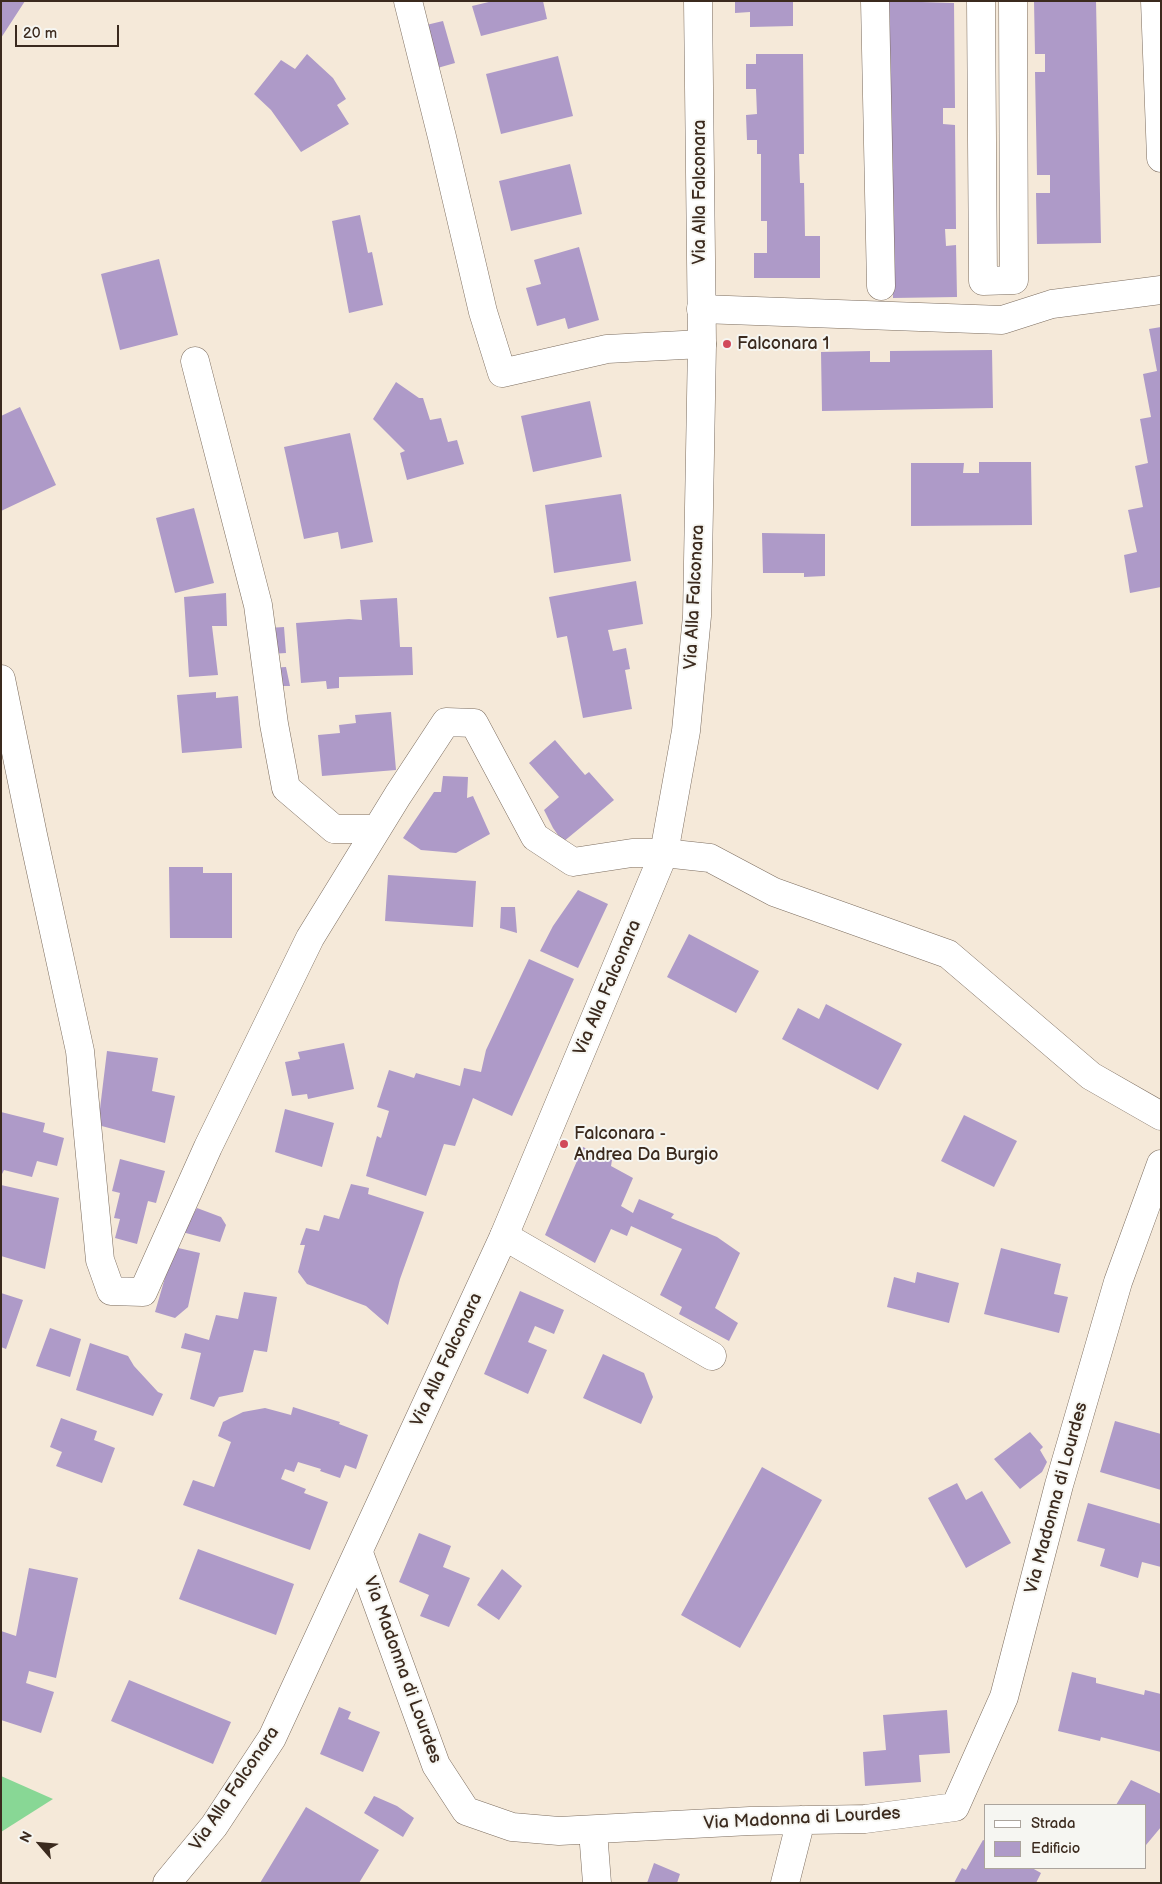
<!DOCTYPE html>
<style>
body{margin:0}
#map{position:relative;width:1162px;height:1884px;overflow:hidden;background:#f5e9d9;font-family:"Balsamiq Sans",sans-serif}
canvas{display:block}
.frame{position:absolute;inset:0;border:2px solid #3b2a1e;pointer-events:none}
.legend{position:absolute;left:984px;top:1804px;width:162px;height:65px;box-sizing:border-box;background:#f6f6f2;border:1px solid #aba49d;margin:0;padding:6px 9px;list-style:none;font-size:15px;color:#3b2a1e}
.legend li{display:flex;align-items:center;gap:10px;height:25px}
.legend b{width:25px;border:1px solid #aba49d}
.north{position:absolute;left:15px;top:1819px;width:50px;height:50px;-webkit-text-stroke:4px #f6f6f2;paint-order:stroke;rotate:297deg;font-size:14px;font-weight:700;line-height:20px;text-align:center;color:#3b2a1e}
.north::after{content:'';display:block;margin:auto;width:18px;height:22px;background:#3b2a1e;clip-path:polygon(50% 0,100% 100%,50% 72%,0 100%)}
.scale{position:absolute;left:15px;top:25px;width:104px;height:22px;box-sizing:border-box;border:2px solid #3b2a1e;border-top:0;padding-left:6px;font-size:15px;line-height:18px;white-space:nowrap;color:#3b2a1e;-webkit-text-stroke:4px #f6f6f2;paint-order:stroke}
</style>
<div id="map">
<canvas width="1162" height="1884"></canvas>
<div class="frame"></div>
<ul class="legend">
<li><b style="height:6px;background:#fff"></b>Strada</li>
<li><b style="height:14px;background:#ae9ac8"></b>Edificio</li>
</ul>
<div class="north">N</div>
<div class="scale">20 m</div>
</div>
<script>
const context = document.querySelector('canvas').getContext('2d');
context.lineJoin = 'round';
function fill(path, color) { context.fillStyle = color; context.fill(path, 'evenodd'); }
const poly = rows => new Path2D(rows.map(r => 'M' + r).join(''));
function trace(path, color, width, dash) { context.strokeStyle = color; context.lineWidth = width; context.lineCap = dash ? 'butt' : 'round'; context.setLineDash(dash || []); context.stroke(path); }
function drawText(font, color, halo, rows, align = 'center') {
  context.font = font + ' "Balsamiq Sans",sans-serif'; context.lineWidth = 4; context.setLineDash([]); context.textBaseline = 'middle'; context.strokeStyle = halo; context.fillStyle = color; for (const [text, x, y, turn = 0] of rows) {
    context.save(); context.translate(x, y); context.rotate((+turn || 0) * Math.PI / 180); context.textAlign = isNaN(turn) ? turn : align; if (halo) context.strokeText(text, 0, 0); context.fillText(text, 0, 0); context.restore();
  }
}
fill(poly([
 [1,1776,53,1799,1,1832]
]), '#88d795');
fill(poly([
 [1,1,25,1,1,38],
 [493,1,543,1,547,19,481,36,472,6],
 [735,1,793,1,793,26,750,27,750,12,735,13],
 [889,1,954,3,955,108,943,108,943,124,955,125,956,229,945,229,946,246,956,245,957,297,893,298],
 [1034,1,1096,1,1101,243,1037,244,1036,193,1050,193,1050,175,1037,175,1035,72,1045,72,1045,54,1035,54],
 [443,21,455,63,434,69,422,26],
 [307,54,333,78,346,99,337,105,349,124,301,152,271,110,254,94,281,60,295,69],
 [756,54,803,54,804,154,799,154,800,183,804,183,805,236,820,236,820,278,754,278,754,253,767,253,767,221,761,221,761,154,757,154,757,140,747,140,746,115,757,114,756,89,746,89,746,64,756,64],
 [558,56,573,116,501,134,486,74],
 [570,164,582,214,511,231,499,181],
 [360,215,368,253,372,252,383,305,349,313,332,221],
 [579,247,599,320,568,329,565,318,537,326,526,288,541,284,534,260],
 [159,259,178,335,120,350,101,274],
 [1161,327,1161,587,1130,593,1124,555,1137,552,1128,510,1143,507,1135,466,1148,463,1140,419,1151,417,1143,374,1157,371,1149,329],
 [992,350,993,408,822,411,821,352,870,351,870,362,890,362,890,351],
 [396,382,419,398,423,398,430,420,441,418,448,442,457,440,464,464,407,480,400,453,405,451,373,419],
 [590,401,602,457,533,472,521,416],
 [20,407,56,485,1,511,1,416],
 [350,433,373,542,341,549,338,532,304,539,284,447],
 [979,462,1031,462,1032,525,911,526,911,463,964,463,963,473,979,473],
 [621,494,631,561,554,573,545,505],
 [194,508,214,583,175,593,156,518],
 [762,533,825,534,825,576,804,577,804,573,763,573],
 [636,581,643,624,608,630,613,651,626,648,630,669,625,670,632,709,583,718,567,636,557,638,549,597],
 [226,593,227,626,212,626,218,675,189,677,184,597],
 [397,598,400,647,412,647,413,675,339,677,339,688,327,689,326,681,301,683,296,623,349,619,362,620,360,600],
 [284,627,286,653,270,654,268,628],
 [286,667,290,686,270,686,267,668],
 [216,692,216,698,238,696,242,748,182,753,177,695],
 [391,712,396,770,322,776,318,735,340,733,339,725,356,723,355,715],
 [555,740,585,775,589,772,614,800,563,842,553,828,544,810,559,797,529,763],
 [443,776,468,777,467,798,473,796,490,834,456,853,421,850,403,838,434,792,441,792],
 [169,867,203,867,203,873,232,873,232,938,170,938],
 [388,875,476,881,473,927,385,921],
 [578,890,608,904,578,968,540,951,553,926],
 [501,907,515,907,517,933,500,928],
 [689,934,759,971,736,1013,667,977],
 [529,959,574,979,512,1116,473,1098,455,1146,444,1144,426,1196,366,1176,377,1136,381,1138,389,1111,377,1107,389,1070,414,1078,416,1073,460,1086,464,1068,481,1072,486,1050],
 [826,1004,902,1044,878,1090,782,1039,798,1008,819,1019],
 [344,1043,354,1089,308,1099,307,1094,292,1096,285,1062,300,1059,298,1052],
 [107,1051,158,1058,152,1091,175,1096,165,1143,98,1125],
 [285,1109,334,1123,322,1167,275,1152],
 [1,1112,45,1123,43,1132,64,1138,57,1166,37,1161,32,1177,4,1170,1,1176],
 [964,1115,1017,1141,994,1187,941,1161],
 [583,1147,612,1160,611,1166,633,1178,621,1206,633,1213,639,1199,674,1214,671,1218,717,1237,740,1253,715,1308,738,1323,729,1341,679,1314,682,1307,660,1295,682,1249,631,1226,627,1236,611,1229,595,1263,545,1235],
 [120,1159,165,1171,156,1203,148,1201,137,1244,115,1238,120,1219,114,1218,120,1193,112,1191],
 [351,1184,369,1188,368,1194,424,1212,400,1279,388,1325,366,1306,307,1284,298,1272,305,1245,300,1245,306,1228,319,1231,324,1215,339,1219],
 [1,1185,59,1198,45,1269,1,1256],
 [197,1208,221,1217,226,1225,220,1242,182,1232],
 [174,1247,200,1253,188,1307,175,1318,155,1312],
 [1001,1248,1061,1264,1054,1294,1068,1297,1059,1333,984,1314],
 [917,1272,959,1283,949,1323,887,1307,894,1277,915,1283],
 [520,1291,564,1310,554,1334,535,1326,528,1342,547,1350,528,1394,484,1374],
 [244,1292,277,1297,267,1352,254,1350,243,1392,219,1397,214,1407,190,1399,201,1353,181,1348,185,1333,209,1340,216,1315,238,1319],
 [1,1293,23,1300,6,1349,1,1347],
 [50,1328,81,1339,70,1377,36,1366],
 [90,1343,128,1356,134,1366,158,1392,163,1394,153,1416,76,1390],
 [603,1354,644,1373,653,1397,641,1424,583,1398],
 [293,1407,340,1422,339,1424,368,1435,356,1469,345,1465,340,1478,320,1471,321,1469,298,1462,294,1472,285,1469,281,1479,306,1489,304,1493,328,1502,310,1550,183,1505,193,1480,214,1487,231,1442,218,1436,223,1422,243,1412,265,1408,291,1415],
 [61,1418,97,1431,94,1440,115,1448,102,1483,56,1466,62,1452,50,1447],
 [1115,1421,1161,1434,1161,1490,1100,1472],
 [1030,1432,1043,1447,1040,1450,1047,1462,1042,1472,1020,1489,994,1459],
 [762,1467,822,1500,740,1648,681,1615],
 [957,1483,966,1500,982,1491,1011,1543,966,1568,928,1498],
 [1088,1503,1161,1524,1161,1567,1142,1562,1138,1578,1100,1566,1105,1549,1077,1541],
 [419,1533,451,1546,443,1567,470,1578,449,1627,420,1616,429,1595,399,1582],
 [198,1549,294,1584,276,1635,179,1599],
 [29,1568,78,1578,56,1678,29,1671,26,1683,54,1692,41,1733,1,1720,1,1631,16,1636],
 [502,1569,522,1586,499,1620,477,1605],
 [1072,1672,1096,1678,1096,1683,1144,1695,1145,1690,1161,1694,1161,1752,1101,1737,1100,1741,1058,1731],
 [129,1680,231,1722,213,1764,111,1721],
 [339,1707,351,1712,348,1719,380,1732,363,1772,320,1754],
 [947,1710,950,1753,919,1755,921,1782,865,1786,863,1752,886,1750,883,1715],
 [1131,1780,1161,1794,1161,1827,1146,1845,1146,1805,1116,1805],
 [374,1796,397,1806,414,1818,403,1837,364,1813],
 [306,1807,379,1850,359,1883,260,1883],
 [983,1840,986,1841,986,1868,1032,1868,1041,1873,1036,1883,954,1883,962,1868,966,1870],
 [654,1863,680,1874,677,1883,647,1883]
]), '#ae9ac8');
const street = poly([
 [408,1,442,137,483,312,502,373,607,349,702,344],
 [875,1,881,286],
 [981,1,983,281,1014,280,1013,1],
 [1155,1,1161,158],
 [701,309,1002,320,1052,304,1161,290],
 [195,361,258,605,274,724,286,788,334,829,376,829],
 [1,679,33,835,80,1051,100,1260,111,1291,143,1292,208,1147,310,938,398,795,446,722,474,723,535,837,573,862,632,853,664,853,710,858,774,892,948,954,1091,1076,1161,1116],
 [504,1236,712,1356],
 [359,1553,436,1765,466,1811,512,1827,559,1831,750,1821,865,1819,955,1807,1004,1697,1059,1485,1118,1282,1161,1164],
 [593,1831,597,1883],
 [785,1883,801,1820]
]);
const secondary = poly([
 [167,1883,214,1826,272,1738,504,1236,664,853,686,731,697,616,702,344,698,1]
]);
trace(street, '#7c6d5f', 29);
trace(secondary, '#7c6d5f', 29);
trace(street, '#fff', 28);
trace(secondary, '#fff', 28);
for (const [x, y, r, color] of [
 [727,344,5,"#d1495b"],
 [564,1144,5,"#d1495b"]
]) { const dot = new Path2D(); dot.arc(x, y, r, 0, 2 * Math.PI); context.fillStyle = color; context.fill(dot); trace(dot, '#f6f6f2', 2); }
drawText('18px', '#3b2a1e', '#f6f6f2', [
 ["Via Alla Falconara",700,192,-90],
 ["Via Alla Falconara",695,597,-87],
 ["Via Alla Falconara",608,988,-67],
 ["Via Alla Falconara",447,1360,-65],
 ["Via Madonna di Lourdes",1057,1498,-75],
 ["Via Madonna di Lourdes",402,1670,70],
 ["Via Alla Falconara",235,1789,-56],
 ["Via Madonna di Lourdes",802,1819,-3]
]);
drawText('18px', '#3b2a1e', '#f6f6f2', [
 ["Falconara 1",737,344],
 ["Falconara -",574,1134],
 ["Andrea Da Burgio",574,1155]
], 'left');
</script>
